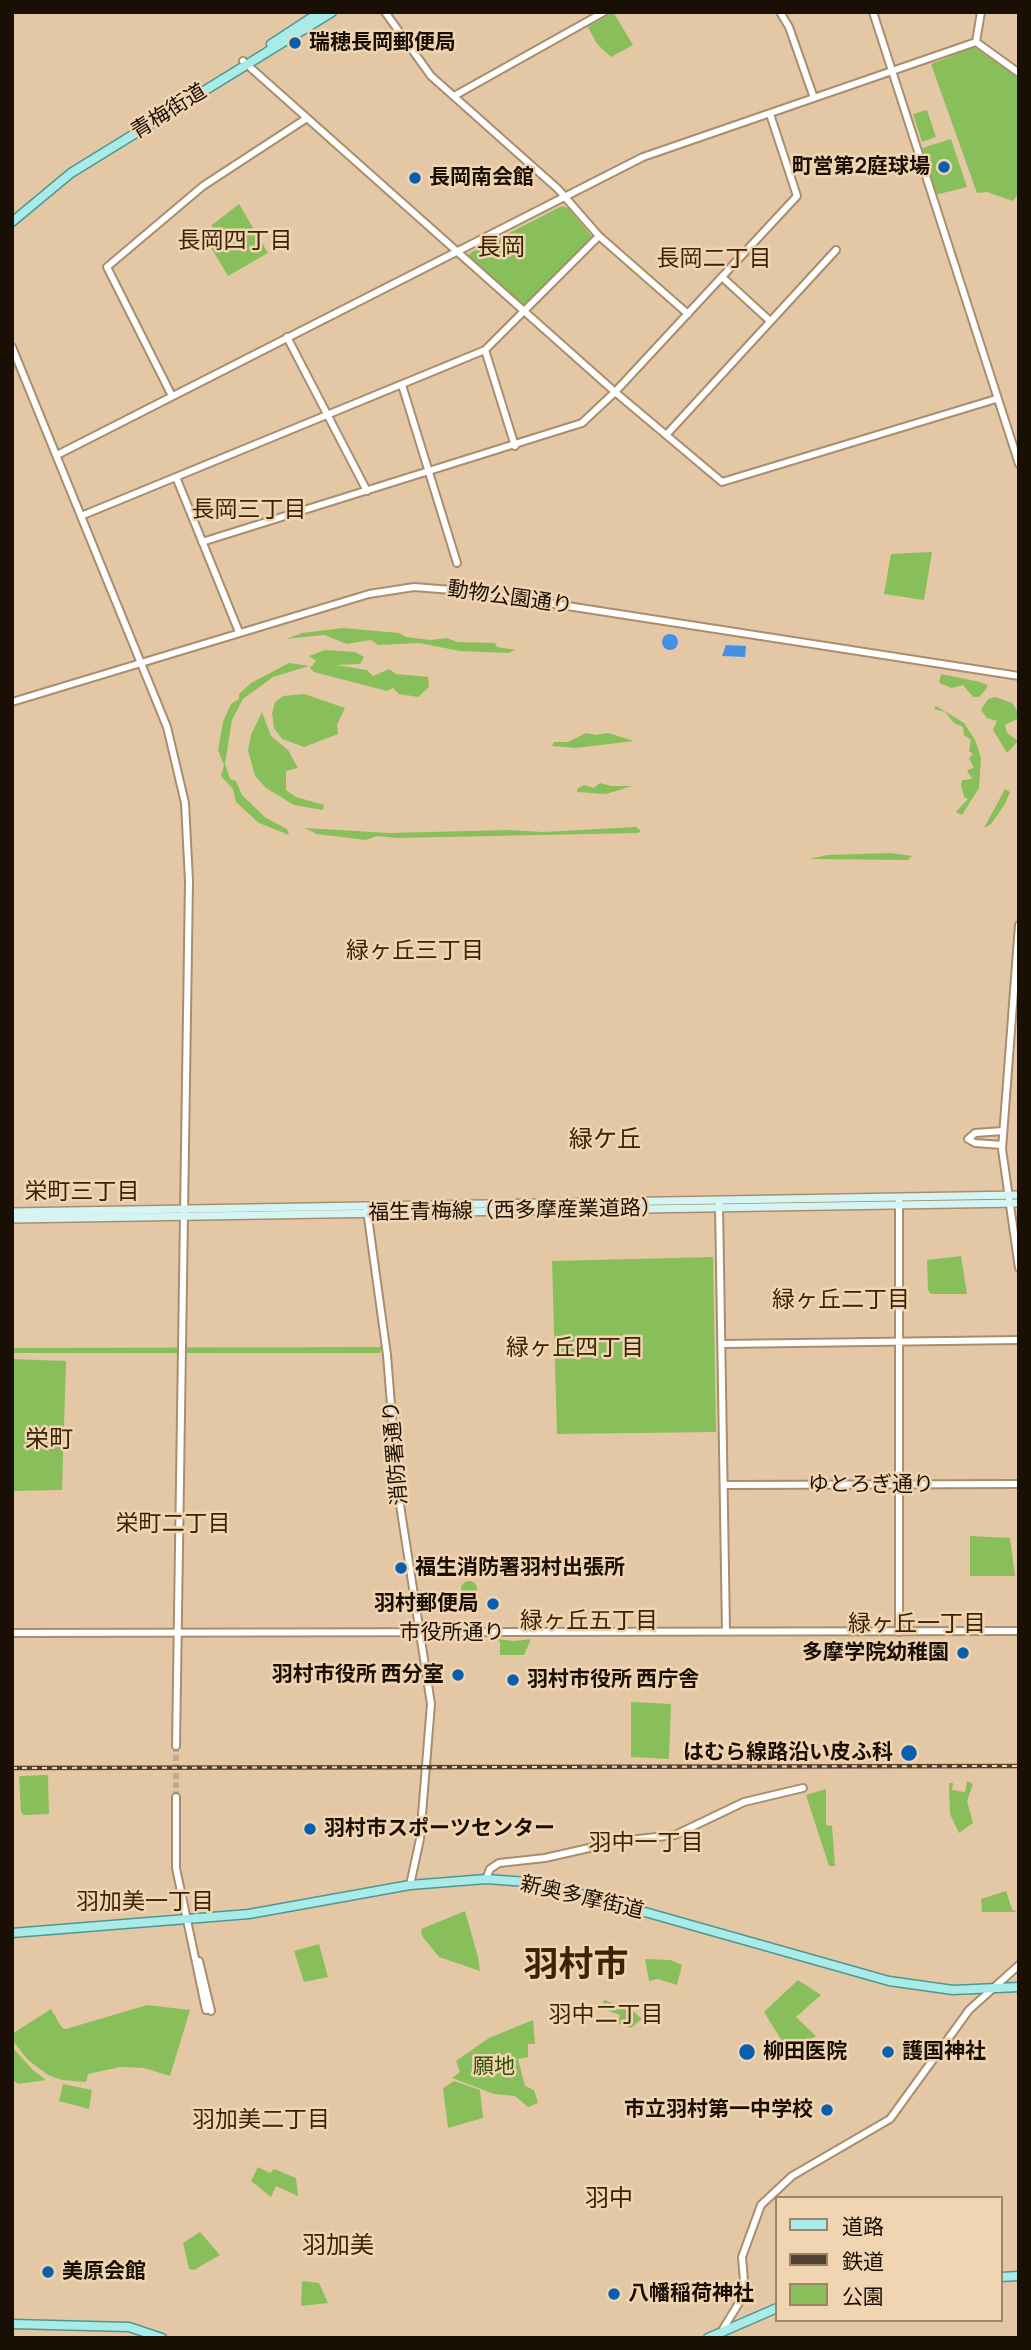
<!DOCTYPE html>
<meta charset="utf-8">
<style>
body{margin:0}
#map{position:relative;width:1031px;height:2350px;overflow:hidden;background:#e4c8a5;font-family:Manrope,"Noto Sans JP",sans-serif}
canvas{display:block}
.frame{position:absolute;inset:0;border:14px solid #190f04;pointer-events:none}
.legend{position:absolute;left:775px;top:2196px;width:228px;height:126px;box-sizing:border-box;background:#f1d5b2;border:2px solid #9b866c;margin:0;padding:9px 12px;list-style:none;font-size:21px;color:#190f04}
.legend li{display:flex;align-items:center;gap:14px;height:35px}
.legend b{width:35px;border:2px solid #9b866c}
</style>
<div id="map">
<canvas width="1031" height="2350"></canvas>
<div class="frame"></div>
<ul class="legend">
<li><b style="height:9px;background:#a8ebe9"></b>道路</li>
<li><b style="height:9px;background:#514230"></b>鉄道</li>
<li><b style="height:19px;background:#88bf5b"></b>公園</li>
</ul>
</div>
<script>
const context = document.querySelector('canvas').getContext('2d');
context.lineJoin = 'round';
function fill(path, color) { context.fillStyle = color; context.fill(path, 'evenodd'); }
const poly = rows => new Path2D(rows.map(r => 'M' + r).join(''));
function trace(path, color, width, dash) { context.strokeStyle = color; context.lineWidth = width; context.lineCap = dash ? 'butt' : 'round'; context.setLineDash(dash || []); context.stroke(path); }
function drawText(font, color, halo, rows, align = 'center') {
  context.font = font + ' Manrope,"Noto Sans JP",sans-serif'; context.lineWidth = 5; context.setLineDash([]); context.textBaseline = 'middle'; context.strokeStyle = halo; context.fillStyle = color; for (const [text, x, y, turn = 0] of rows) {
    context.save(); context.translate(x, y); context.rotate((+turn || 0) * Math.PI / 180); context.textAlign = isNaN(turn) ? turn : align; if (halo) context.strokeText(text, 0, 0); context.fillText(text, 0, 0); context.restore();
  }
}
fill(poly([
 [613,12,633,45,611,57,597,44,588,27],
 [974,47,1019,78,1019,193,1013,201,987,192,977,193,931,64],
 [927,110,936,137,922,142,913,114],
 [951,139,967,187,935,195,922,148],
 [239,204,268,253,228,276,210,246,212,225],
 [562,206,568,208,593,238,526,305,521,306,468,257,470,253],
 [932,552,924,600,884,594,891,554],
 [343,628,399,633,406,637,430,640,447,638,457,642,495,643,497,647,516,650,508,653,460,651,419,643,378,645,371,640,347,644,324,635,286,639,302,633],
 [325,650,355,652,364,657,360,664,336,665,367,670,373,676,389,669,396,674,428,677,429,687,418,697,399,694,393,688,387,691,314,672,310,668,316,661,309,656],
 [289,663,309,666,273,677,243,699,232,720,225,764,230,779,236,781,242,795,266,818,287,829,289,835,259,823,236,802,233,789,221,776,224,765,218,750,223,722,231,704,239,699,239,694,251,683],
 [941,674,980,682,987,685,987,688,979,697,973,697,963,685,952,688,939,683],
 [304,694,345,708,337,725,338,734,304,747,282,739,274,728,272,713,275,702,283,696],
 [995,697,1012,703,1019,713,1017,719,1005,725,1007,733,1018,741,1007,753,993,730,997,721,987,718,981,710,988,699],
 [936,706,964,723,975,740,981,758,979,788,962,815,956,812,968,799,964,797,961,785,962,780,972,779,967,770,974,768,969,758,973,754,969,751,971,740,964,735,963,727,954,723,945,712,934,709],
 [262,712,271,736,288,750,298,768,286,771,286,790,296,797,324,805,323,810,294,805,266,788,255,776,248,750,251,735],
 [586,733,596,735,608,733,634,741,576,748,552,746,554,742,568,742],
 [600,783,611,786,632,786,606,794,577,792,577,789,584,785,594,788],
 [1005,789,1010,792,1005,804,991,824,984,828],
 [636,827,641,831,638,833,396,838,377,836,366,840,317,834,304,828,389,833,509,830,543,832],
 [891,853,912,856,908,860,809,859,827,855],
 [961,1256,967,1294,931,1294,928,1290,927,1260],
 [713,1257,716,1432,557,1434,552,1261],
 [382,1347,380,1353,12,1353,12,1348],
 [12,1359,66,1361,62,1490,12,1491],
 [970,1536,1010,1538,1015,1576,970,1576],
 '461 1589a8 8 0 1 1 16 0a8 8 0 1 1-16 0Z',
 [497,1639,514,1641,531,1639,524,1655,500,1655,500,1642],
 [631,1702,671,1704,669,1759,631,1757],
 [48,1775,49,1814,24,1815,21,1812,19,1776],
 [967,1781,973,1784,967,1801,973,1823,959,1833,950,1814,949,1783,953,1783,952,1790,965,1792],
 [826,1789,826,1825,832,1826,835,1866,829,1866,806,1795],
 [1006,1891,1012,1909,1017,1912,982,1912,981,1899],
 [465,1911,478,1957,480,1971,439,1957,422,1936,421,1929],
 [319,1944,328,1977,304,1982,294,1951],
 [645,1959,671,1960,682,1965,677,1985,658,1979,649,1981],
 [798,1980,821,1995,796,2017,816,2036,800,2046,796,2040,785,2046,764,2012],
 [604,2000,633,2011,642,2019,631,2028,617,2023,620,2015,601,2008],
 [147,2005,190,2010,170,2076,144,2068,120,2067,88,2074,86,2082,62,2080,48,2075,28,2060,12,2040,12,2034,51,2009,62,2028,66,2029],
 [533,2020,535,2044,528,2044,528,2057,518,2059,525,2086,534,2090,538,2103,528,2107,515,2096,494,2094,452,2078,460,2072,456,2061,489,2038],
 [13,2048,33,2070,46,2080,18,2084,13,2080],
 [454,2081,480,2090,483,2118,448,2128,443,2088],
 [63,2084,92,2090,89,2109,59,2101],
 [258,2167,270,2173,274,2169,296,2178,298,2196,276,2186,271,2197,251,2181],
 [200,2232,220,2255,194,2270,189,2269,183,2243],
 [302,2281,319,2283,328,2303,301,2306]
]), '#88bf5b');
fill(poly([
 '662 642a8 8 0 1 1 16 0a8 8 0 1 1-16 0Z',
 [726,645,746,646,745,657,722,656]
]), '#4390e4');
trace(poly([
 [176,1797,176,1746]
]), '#c6ac8d', 6, [6, 3]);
const tertiary = poly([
 [385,12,431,76,558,189,599,236,688,314],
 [780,12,789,27,814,98],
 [873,12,1019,464],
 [976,42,1019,73],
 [976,42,981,12],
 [243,61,615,392,722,482,996,399],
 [454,96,604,12],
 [722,277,770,321],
 [287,337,367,491],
 [12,347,167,727,185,803,189,881,176,1746],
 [485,350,515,446],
 [402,385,457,563],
 [172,396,107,267,203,186,307,118],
 [667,434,836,250],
 [57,455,643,157,976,42],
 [176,477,239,632],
 [81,516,485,350,599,236],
 [202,542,582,423,615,392,797,196,770,114],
 [12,702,369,594,414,587,477,592,1019,676],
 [1019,925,1002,1149,1019,1268],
 [1002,1145,975,1143,968,1139,975,1133,1003,1131],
 [719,1204,726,1632],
 [367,1210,387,1355,398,1492,431,1704,420,1839,410,1885],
 [722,1344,1019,1340],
 [724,1485,1019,1484],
 [899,1632,899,1197],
 [12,1633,1019,1631],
 [176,1797,176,1868,206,2010],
 [486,1879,490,1869,499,1863,545,1858,620,1841,675,1835,744,1802,803,1788],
 [199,1961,211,2011],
 [723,2329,745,2293,742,2257,761,2205,792,2176,890,2119,969,2010,1019,1965]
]);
const secondary = poly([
 [12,1212,1019,1195],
 [12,1219,1019,1203]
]);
const primary = poly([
 [271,44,320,12],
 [12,222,71,173,332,12],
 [12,1933,249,1914,410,1885,486,1879,527,1882,574,1892,889,1981,953,1990,1019,1987],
 [1001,2277,1019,2276],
 [12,2324,129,2327,162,2338],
 [708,2338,777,2308]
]);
trace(tertiary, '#a88e6d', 10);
trace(secondary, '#a88e6d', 10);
trace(primary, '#50968f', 11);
trace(tertiary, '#fff', 6);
trace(secondary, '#d4f5f4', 7);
trace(primary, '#a8ebe9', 8);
const rail = poly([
 [12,1768,1019,1766]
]);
trace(rail, '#514230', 4.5);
trace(rail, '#f1d5b2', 2, [5]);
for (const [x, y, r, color] of [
 [295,43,7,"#085fad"],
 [944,167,7,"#085fad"],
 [415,178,7,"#085fad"],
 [401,1568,7,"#085fad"],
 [493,1604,7,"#085fad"],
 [963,1653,7,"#085fad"],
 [458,1675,7,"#085fad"],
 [513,1680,7,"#085fad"],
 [909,1753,9,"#085fad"],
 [310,1829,7,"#085fad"],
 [747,2052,9,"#085fad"],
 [888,2052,7,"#085fad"],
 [827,2110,7,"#085fad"],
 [48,2272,7,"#085fad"],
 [614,2294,7,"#085fad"]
]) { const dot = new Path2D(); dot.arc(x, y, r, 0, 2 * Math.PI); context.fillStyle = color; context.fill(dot); trace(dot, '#f1d5b2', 2.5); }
drawText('bold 21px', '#190f04', '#f1d5b2', [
 ["瑞穂長岡郵便局",309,43],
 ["町営第2庭球場",930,167,"right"],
 ["長岡南会館",429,178],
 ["福生消防署羽村出張所",415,1568],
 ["羽村郵便局",479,1604,"right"],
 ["多摩学院幼稚園",949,1653,"right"],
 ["羽村市役所 西分室",444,1675,"right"],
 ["羽村市役所 西庁舎",527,1680],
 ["はむら線路沿い皮ふ科",893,1753,"right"],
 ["羽村市スポーツセンター",324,1829],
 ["柳田医院",763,2052],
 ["護国神社",902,2052],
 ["市立羽村第一中学校",813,2110,"right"],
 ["美原会館",62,2272],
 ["八幡稲荷神社",628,2294]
], 'left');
drawText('21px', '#190f04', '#f1d5b2', [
 ["青梅街道",169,112,-32],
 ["動物公園通り",510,598,8],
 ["福生青梅線（西多摩産業道路）",515,1211,-1],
 ["消防署通り",396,1453,-95],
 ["ゆとろぎ通り",871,1485],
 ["市役所通り",452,1633],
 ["新奥多摩街道",582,1898,13]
]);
drawText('21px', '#2c4f03', '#f1d5b2', [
 ["願地",494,2067]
]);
drawText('23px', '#3a2403', '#f1d5b2', [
 ["長岡四丁目",235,242],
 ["長岡二丁目",714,260],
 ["長岡三丁目",249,511],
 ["緑ヶ丘三丁目",415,952],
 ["栄町三丁目",82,1193],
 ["緑ヶ丘二丁目",841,1301],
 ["緑ヶ丘四丁目",575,1349],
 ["栄町二丁目",173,1525],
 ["緑ヶ丘五丁目",589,1622],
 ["緑ヶ丘一丁目",917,1625],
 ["羽中一丁目",646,1844],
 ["羽加美一丁目",145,1903],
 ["羽中二丁目",606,2016],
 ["羽加美二丁目",261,2121]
]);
drawText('24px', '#3a2403', '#f1d5b2', [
 ["長岡",501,248],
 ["緑ケ丘",605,1140],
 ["栄町",49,1440],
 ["羽中",609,2199],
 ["羽加美",338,2246]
]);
drawText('bold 35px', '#3a2403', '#f1d5b2', [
 ["羽村市",576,1966]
]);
</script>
